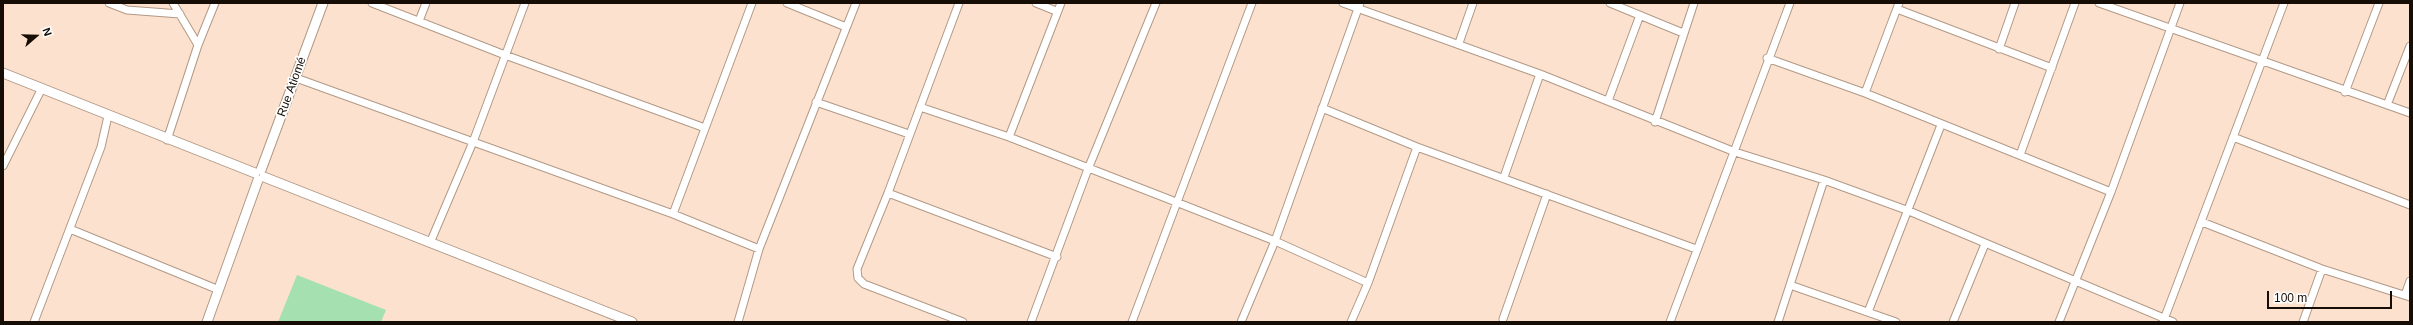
<!DOCTYPE html>
<meta charset="utf-8">
<style>
body{margin:0}
#map{position:relative;width:2413px;height:325px;overflow:hidden;background:#fce2ce;font-family:Arial,sans-serif}
canvas{display:block}
.frame{position:absolute;inset:0;border:4px solid #150d06;pointer-events:none}
.north{position:absolute;left:16px;top:16px;width:40px;height:40px;-webkit-text-stroke:3px #fff;paint-order:stroke;rotate:70deg;font-size:11px;font-weight:700;line-height:16px;text-align:center;color:#150d06}
.north::after{content:'';display:block;margin:auto;width:14px;height:18px;background:#150d06;clip-path:polygon(50% 0,100% 100%,50% 72%,0 100%)}
.scale{position:absolute;left:2267px;top:291px;width:125px;height:18px;box-sizing:border-box;border:2px solid #150d06;border-top:0;padding-left:5px;font-size:12px;line-height:14px;white-space:nowrap;color:#150d06;-webkit-text-stroke:3px #fff;paint-order:stroke}
</style>
<div id="map">
<canvas width="2413" height="325"></canvas>
<div class="frame"></div>
<div class="north">N</div>
<div class="scale">100 m</div>
</div>
<script>
const context = document.querySelector('canvas').getContext('2d');
context.lineJoin = 'round';
function fill(path, color) { context.fillStyle = color; context.fill(path, 'evenodd'); }
const poly = rows => new Path2D(rows.map(r => 'M' + r).join(''));
function trace(path, color, width, dash) { context.strokeStyle = color; context.lineWidth = width; context.lineCap = dash ? 'butt' : 'round'; context.setLineDash(dash || []); context.stroke(path); }
function drawText(font, color, halo, rows, align = 'center') {
  context.font = font + ' Arial,sans-serif'; context.lineWidth = 3.5; context.setLineDash([]); context.textBaseline = 'middle'; context.strokeStyle = halo; context.fillStyle = color; for (const [text, x, y, turn = 0] of rows) {
    context.save(); context.translate(x, y); context.rotate((+turn || 0) * Math.PI / 180); context.textAlign = isNaN(turn) ? turn : align; if (halo) context.strokeText(text, 0, 0); context.fillText(text, 0, 0); context.restore();
  }
}
fill(poly([
 [297,275,386,310,381,322,278,322]
]), '#a5e0b0');
const street = poly([
 [109,3,127,10,180,14],
 [173,3,198,45],
 [372,3,505,55,705,128],
 [787,3,846,27],
 [959,3,888,193,857,269,858,278,864,284,963,322],
 [1036,3,1056,11],
 [1343,3,1540,74,1735,152,1824,180,1909,211,2173,322],
 [1610,3,1683,33],
 [2099,3,2410,113],
 [1897,9,2052,68],
 [419,21,426,3],
 [1459,43,1473,3],
 [1999,49,2015,3],
 [1767,58,1865,93,2111,192],
 [296,78,673,214,759,249],
 [2345,92,2379,3],
 [1865,93,1899,3],
 [1608,101,1640,15],
 [816,102,909,134],
 [2387,105,2410,46],
 [920,107,1009,137,1176,202,1275,241,1368,283],
 [1322,108,1417,147,1696,249],
 [1655,122,1694,3],
 [1009,137,1061,3],
 [2233,137,2410,205],
 [167,140,198,45,215,3],
 [2020,155,2075,3],
 [3,166,42,88],
 [1504,177,1540,74],
 [888,193,1057,257],
 [673,214,752,3],
 [2202,222,2322,269,2410,297],
 [70,229,219,290],
 [430,243,473,142,525,3],
 [1790,285,1896,322],
 [2405,295,2410,281],
 [1868,312,1941,125],
 [1503,319,1547,194],
 [34,322,101,147,108,116],
 [738,322,759,249,856,3],
 [1031,322,1088,169,1156,3],
 [1132,322,1252,3],
 [1241,322,1275,241,1360,3],
 [1351,322,1368,283,1417,147],
 [1670,322,1790,3],
 [1778,322,1824,180],
 [1953,322,1985,244],
 [2059,322,2111,192,2180,3],
 [2163,322,2284,3],
 [2303,322,2322,269]
]);
const secondary = poly([
 [3,73,255,173],
 [261,170,323,3],
 [264,177,632,322],
 [207,322,258,180]
]);
trace(street, '#b19986', 9);
trace(secondary, '#b19986', 11);
trace(street, '#fff', 7);
trace(secondary, '#fff', 9);
drawText('12px', '#150d06', '#fff', [
 ["Rue Atiomé",292,87,-70]
]);
</script>
